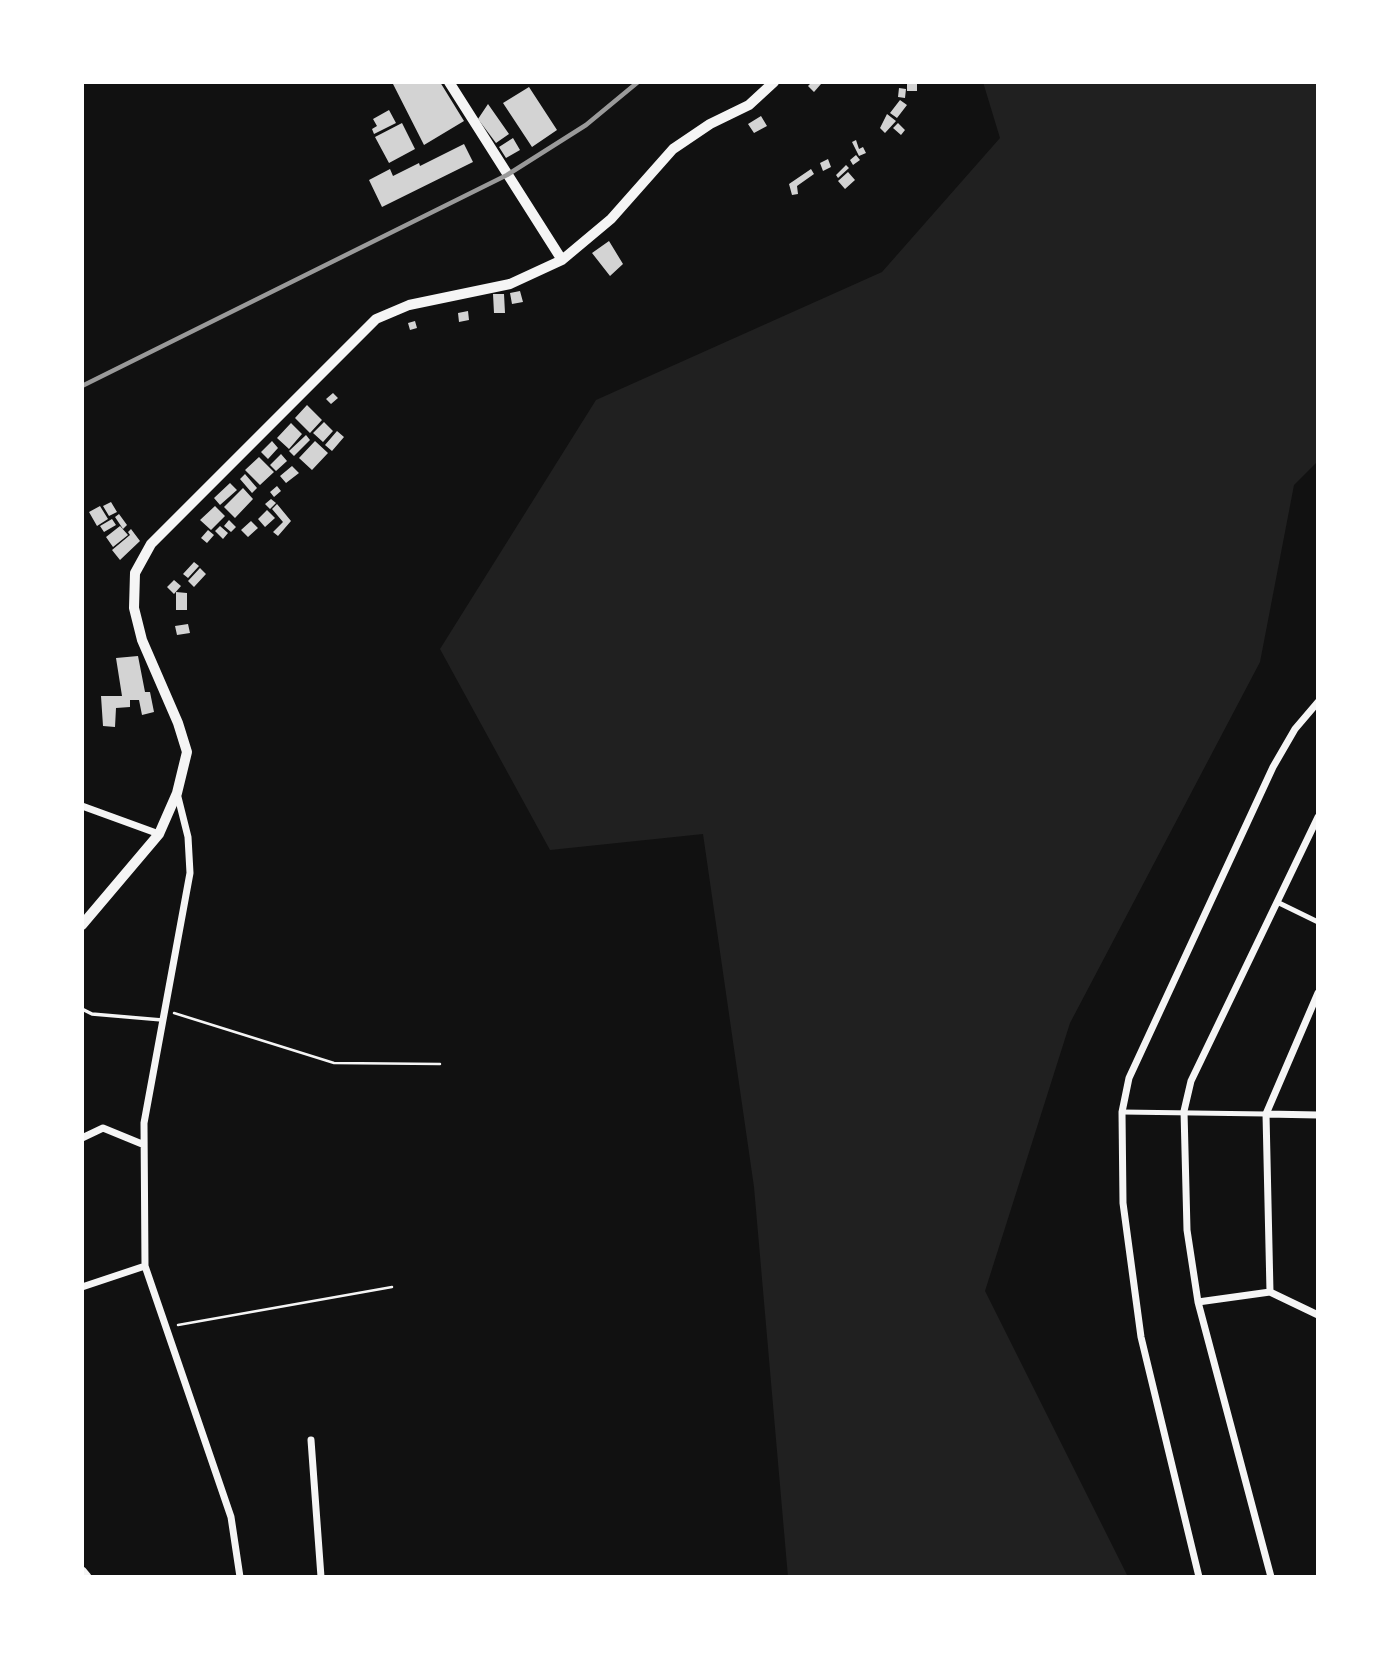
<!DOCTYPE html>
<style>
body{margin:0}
#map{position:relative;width:1400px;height:1659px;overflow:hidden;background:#111;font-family:Poppins,sans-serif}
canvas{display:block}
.frame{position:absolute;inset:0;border:84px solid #fff;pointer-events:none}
</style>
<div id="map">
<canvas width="1400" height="1659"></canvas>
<div class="frame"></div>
</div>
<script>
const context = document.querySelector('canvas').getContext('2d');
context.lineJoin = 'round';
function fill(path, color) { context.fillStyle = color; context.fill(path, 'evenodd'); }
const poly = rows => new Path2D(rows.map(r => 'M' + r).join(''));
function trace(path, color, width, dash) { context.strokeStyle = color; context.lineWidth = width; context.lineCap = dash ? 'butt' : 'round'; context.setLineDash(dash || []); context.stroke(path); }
fill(poly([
 [983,82,1318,82,1318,461,1294,485,1260,662,1070,1023,985,1291,1128,1577,788,1577,754,1187,703,834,550,850,440,649,596,400,882,272,1000,138]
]), '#202020');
fill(poly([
 [392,82,440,82,464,121,424,145],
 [812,82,821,84,814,92,808,86],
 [907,82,917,82,917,91,907,91],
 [529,87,557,130,532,147,503,103],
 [899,88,906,89,905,98,898,97],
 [900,100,907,105,897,118,890,113],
 [488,104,509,134,496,143,478,119],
 [389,110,396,123,374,134,372,129,377,126,373,119],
 [887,114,896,121,885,133,880,128],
 [761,116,767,126,754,133,748,124],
 [402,123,415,149,389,163,375,137],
 [898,123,905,130,901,135,893,128],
 [513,138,520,150,506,158,499,147],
 [856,140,859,149,863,147,866,153,859,156,852,142],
 [464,144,473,162,382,207,369,180,390,169,393,176,419,163,420,166],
 [856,155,860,160,853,165,850,160],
 [828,159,831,167,823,171,820,163],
 [846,165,849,168,838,178,836,175],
 [811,169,814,174,797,186,798,194,792,195,789,184],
 [848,172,855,180,845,189,838,181],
 [609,241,623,264,610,276,592,253],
 [520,291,523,302,512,304,510,293],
 [493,294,504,294,505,313,494,313],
 [468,311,469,320,459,322,458,313],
 [415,321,417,328,410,330,408,323],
 [333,393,338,398,331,404,326,399],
 [307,405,322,420,310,433,295,418],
 [324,422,333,431,323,442,313,433],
 [291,423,302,434,289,449,277,438],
 [337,431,344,437,332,451,325,445],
 [306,435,310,440,294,456,289,451],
 [272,441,278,448,268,459,261,452],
 [315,441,328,453,312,470,299,458],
 [281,454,287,461,276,471,270,465],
 [259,457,274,472,260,485,245,470],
 [292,466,299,473,286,483,280,476],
 [245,474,257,488,252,493,240,479],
 [230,483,237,490,220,505,214,498],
 [277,486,281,491,274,497,270,492],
 [243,488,253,499,235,518,224,507],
 [271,499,276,503,270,509,265,504],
 [111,502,117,512,109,516,103,506],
 [277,504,291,521,278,536,273,532,283,522,272,509],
 [100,506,108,519,97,526,89,512],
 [215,506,225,516,211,530,200,520],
 [267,510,275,518,265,527,258,519],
 [119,514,127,525,123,529,115,517],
 [112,519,116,525,104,532,100,526],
 [229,520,236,527,231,532,224,526],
 [251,521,258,528,248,537,241,530],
 [120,526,128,535,113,547,106,537],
 [220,526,228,533,223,539,215,531],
 [131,529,140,541,120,560,112,550,130,535,128,532],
 [208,530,214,535,207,543,201,538],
 [194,562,199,566,188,578,183,574],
 [200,568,206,574,194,587,188,581],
 [174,580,181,586,174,594,167,587],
 [176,592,187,593,187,610,176,610],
 [188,624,190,633,177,635,175,626],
 [138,656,145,692,150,692,154,712,142,715,139,700,130,700,130,707,116,708,115,727,103,726,101,696,122,696,116,658]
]), '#d3d3d3');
trace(poly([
 [174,1013,334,1063,440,1064],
 [178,1325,392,1287]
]), '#f5f5f5', 2.5);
trace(poly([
 [82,1009,92,1014,162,1020]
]), '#f5f5f5', 3.5);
trace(poly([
 [1277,902,1318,922],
 [1122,1112,1266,1114]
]), '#f5f5f5', 5);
trace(poly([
 [177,793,188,837,190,873,144,1123,145,1266,231,1517,240,1577],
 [82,806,159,834],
 [1266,1114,1318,1115],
 [82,1138,103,1128,142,1144],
 [82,1287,145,1266],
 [1270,1292,1266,1114,1318,993],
 [1198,1302,1270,1292,1318,1315],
 [311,1440,321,1577],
 [1199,1577,1141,1337,1123,1203,1122,1112,1129,1078,1273,767,1295,729,1318,702],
 [1271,1577,1198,1302,1187,1230,1184,1111,1191,1081,1318,817]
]), '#f5f5f5', 7);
trace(poly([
 [82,1571,87,1577]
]), '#f5f5f5', 9);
trace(poly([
 [449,82,562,260],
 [82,925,159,834,177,793,187,752,178,723,142,640,134,608,135,573,151,544,376,319,409,305,510,284,562,260,611,219,673,149,710,124,749,105,774,82]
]), '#f5f5f5', 10);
trace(poly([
 [82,386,507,175,586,125,638,82]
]), '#9a9a9a', 4.5);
</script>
